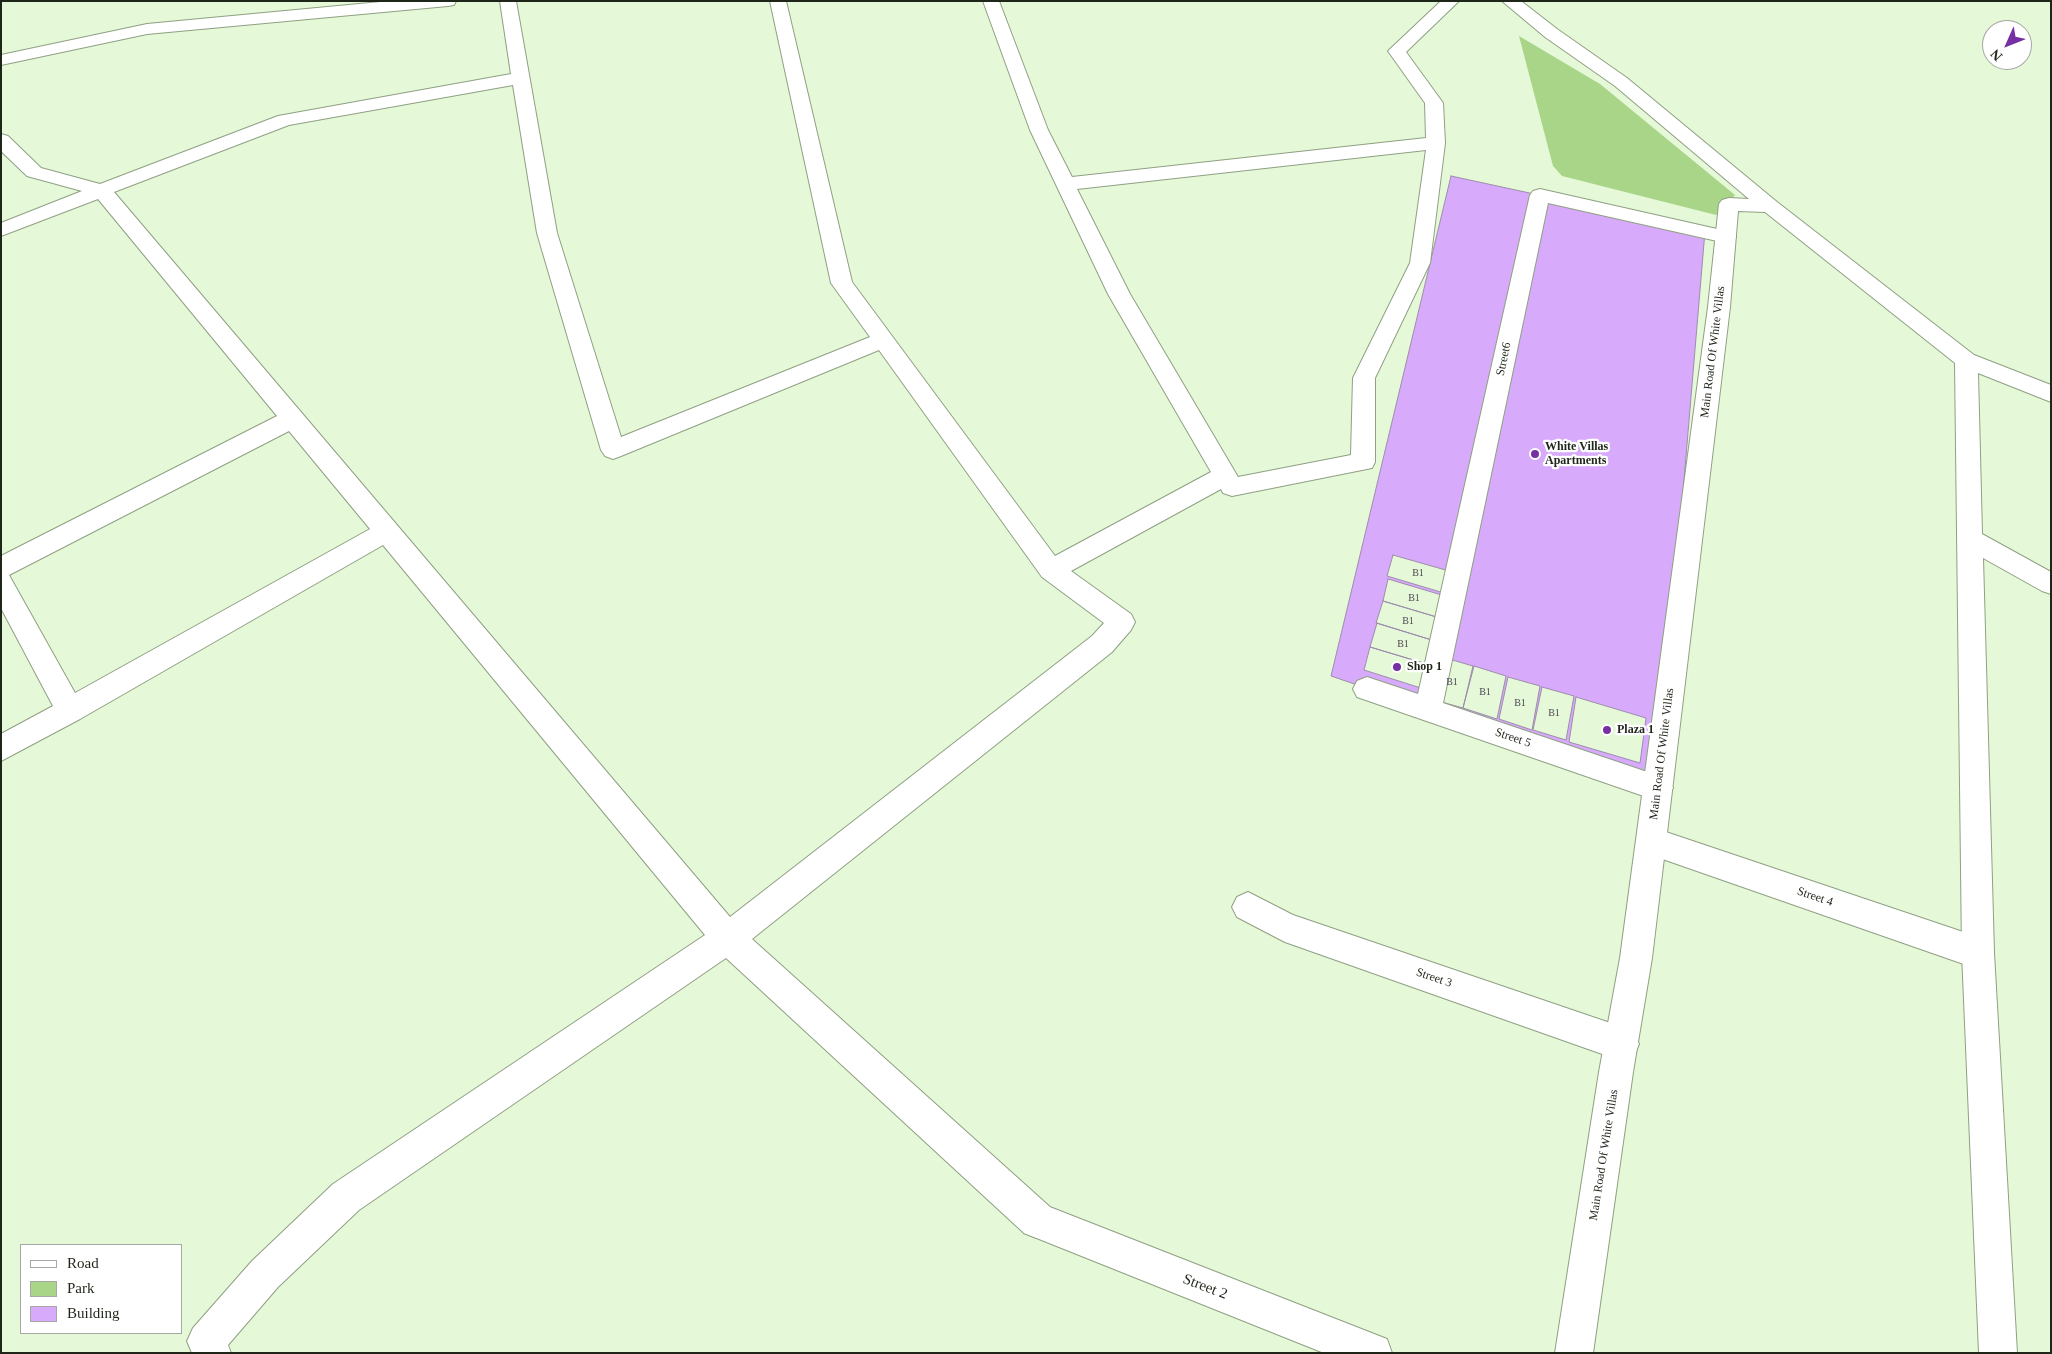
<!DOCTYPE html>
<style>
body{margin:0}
#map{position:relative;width:2052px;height:1354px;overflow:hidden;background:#e5f8d8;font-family:"Times New Roman",serif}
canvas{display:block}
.frame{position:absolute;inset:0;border:2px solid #1e2519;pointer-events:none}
.legend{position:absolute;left:20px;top:1244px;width:162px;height:90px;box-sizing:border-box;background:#fff;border:1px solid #a5a8a3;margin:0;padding:6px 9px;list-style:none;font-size:15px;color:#1e2519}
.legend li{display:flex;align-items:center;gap:10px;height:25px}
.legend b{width:25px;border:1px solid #a5a8a3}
.north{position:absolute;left:1982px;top:20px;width:50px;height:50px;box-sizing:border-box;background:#fff;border:1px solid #a5a8a3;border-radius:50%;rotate:226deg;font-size:14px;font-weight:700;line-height:20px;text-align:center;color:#1e2519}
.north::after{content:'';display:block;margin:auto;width:18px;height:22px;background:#7630a3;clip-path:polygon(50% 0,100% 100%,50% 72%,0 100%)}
</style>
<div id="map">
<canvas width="2052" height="1354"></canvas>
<div class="frame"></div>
<ul class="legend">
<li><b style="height:6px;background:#fff"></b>Road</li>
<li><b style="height:14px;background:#a9d589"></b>Park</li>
<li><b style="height:14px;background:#d7aafc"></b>Building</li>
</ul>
<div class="north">N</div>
</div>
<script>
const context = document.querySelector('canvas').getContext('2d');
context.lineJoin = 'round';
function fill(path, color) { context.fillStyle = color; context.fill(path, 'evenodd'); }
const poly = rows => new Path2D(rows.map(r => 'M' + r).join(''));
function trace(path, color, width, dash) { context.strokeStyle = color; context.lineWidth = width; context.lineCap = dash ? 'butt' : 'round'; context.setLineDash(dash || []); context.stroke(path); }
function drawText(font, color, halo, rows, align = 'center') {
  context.font = font + ' "Times New Roman",serif'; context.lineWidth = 4.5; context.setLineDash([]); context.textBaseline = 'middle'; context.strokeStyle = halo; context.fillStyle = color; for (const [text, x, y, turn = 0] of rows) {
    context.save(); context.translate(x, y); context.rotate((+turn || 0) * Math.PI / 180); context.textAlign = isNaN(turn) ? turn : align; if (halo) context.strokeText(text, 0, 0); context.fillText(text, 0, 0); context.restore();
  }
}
fill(poly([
 [1519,36,1600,84,1735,195,1716,215,1562,176,1553,166]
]), '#a9d589');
const building = poly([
 [1451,176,1705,231,1658,788,1331,676,1451,176],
 [1393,555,1449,571,1444,593,1387,576,1393,555],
 [1388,579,1445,596,1440,618,1383,601,1388,579],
 [1383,601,1440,618,1435,641,1376,623,1383,601],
 [1377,623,1435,641,1430,665,1370,647,1377,623],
 [1370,647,1430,665,1424,689,1364,670,1370,647],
 [1442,657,1473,666,1463,708,1431,699,1442,657],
 [1474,666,1506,676,1497,719,1463,708,1474,666],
 [1508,677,1540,686,1532,730,1499,719,1508,677],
 [1542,687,1574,696,1566,740,1533,730,1542,687],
 [1576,697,1646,718,1640,763,1569,742,1576,697]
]);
fill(building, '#d7aafc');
trace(building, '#9c8daa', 1);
const pedestrian = poly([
 [1540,189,1726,231,1733,232,1736,237,1733,242,1726,243,1548,203,1443,703,1668,779,1673,788,1668,797,1658,801,1357,697,1353,689,1357,681,1367,677,1418,694,1530,195,1533,191,1540,189],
 [1651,827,1978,937,1989,942,1994,953,1989,964,1978,969,1651,855,1640,851,1636,841,1640,831,1651,827],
 [1248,892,1293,915,1622,1027,1634,1032,1639,1044,1634,1056,1622,1061,1285,942,1237,917,1232,907,1237,897,1248,892],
 [1037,1202,1387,1339,1392,1353,1324,1353,1024,1233,1019,1220,1024,1207,1037,1202]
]);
const minor = poly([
 [391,1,456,1,454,5,448,6,147,34,1,65,1,55,147,24,391,1],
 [500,1,516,1,557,233,621,437,870,337,831,283,770,1,786,1,852,282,1055,556,1211,472,1108,294,1030,130,983,1,999,1,1048,130,1072,177,1426,138,1425,103,1388,51,1441,1,1459,1,1406,52,1443,103,1445,143,1430,263,1375,378,1375,462,1372,468,1232,496,1223,493,1221,489,1071,571,1131,614,1135,622,1131,630,1112,652,752,939,1050,1207,1055,1220,1050,1233,1037,1238,1024,1233,726,958,359,1210,278,1287,228,1345,231,1353,192,1353,187,1341,193,1328,252,1261,333,1184,705,935,383,545,80,719,1,761,1,734,53,706,1,608,1,556,277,416,98,199,1,236,1,223,82,191,27,176,1,151,1,134,8,136,41,168,100,184,278,116,511,74,500,1],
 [513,85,537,233,601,450,605,456,613,459,621,456,879,350,1042,577,1104,623,1092,636,730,917,114,192,289,125,513,85],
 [1426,150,1410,263,1353,378,1351,455,1238,477,1130,294,1077,189,1426,150],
 [289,431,370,529,75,693,9,575,289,431],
 [1502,1,1521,1,1557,29,1627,78,1777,202,1974,355,2051,385,2051,402,1978,373,1982,534,2051,572,2051,594,2042,591,1983,558,1994,953,2017,1353,1979,1353,1962,953,1955,363,1765,212,1738,211,1730,307,1652,958,1633,1072,1593,1353,1555,1353,1599,1072,1620,958,1708,307,1719,204,1722,200,1729,198,1749,199,1615,86,1545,37,1502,1]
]);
trace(pedestrian, '#8fa083', 2);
trace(minor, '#8fa083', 2);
fill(pedestrian, '#fff');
fill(minor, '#fff');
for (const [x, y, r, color] of [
 [1535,454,5,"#7630a3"],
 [1397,667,5,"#7630a3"],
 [1607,730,5,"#7630a3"]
]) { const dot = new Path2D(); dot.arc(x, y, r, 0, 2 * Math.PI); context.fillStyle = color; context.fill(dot); trace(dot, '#fff', 2); }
drawText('10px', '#4c4652', null, [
 ["B1",1418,573],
 ["B1",1414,598],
 ["B1",1408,621],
 ["B1",1403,644],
 ["B1",1452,682],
 ["B1",1485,692],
 ["B1",1520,703],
 ["B1",1554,713]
]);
drawText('12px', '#1e2519', '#fff', [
 ["Main Road Of White Villas",1713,352,-83],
 ["Street6",1504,359,-78],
 ["Street 5",1513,738,19],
 ["Main Road Of White Villas",1662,754,-83],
 ["Street 4",1815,897,19],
 ["Street 3",1434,978,19],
 ["Main Road Of White Villas",1604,1155,-81]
]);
drawText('bold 12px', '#1e2519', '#fff', [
 ["White Villas",1545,447],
 ["Apartments",1545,461],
 ["Shop 1",1407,667],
 ["Plaza 1",1617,730]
], 'left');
drawText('15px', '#1e2519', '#fff', [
 ["Street 2",1205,1287,21]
]);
</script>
